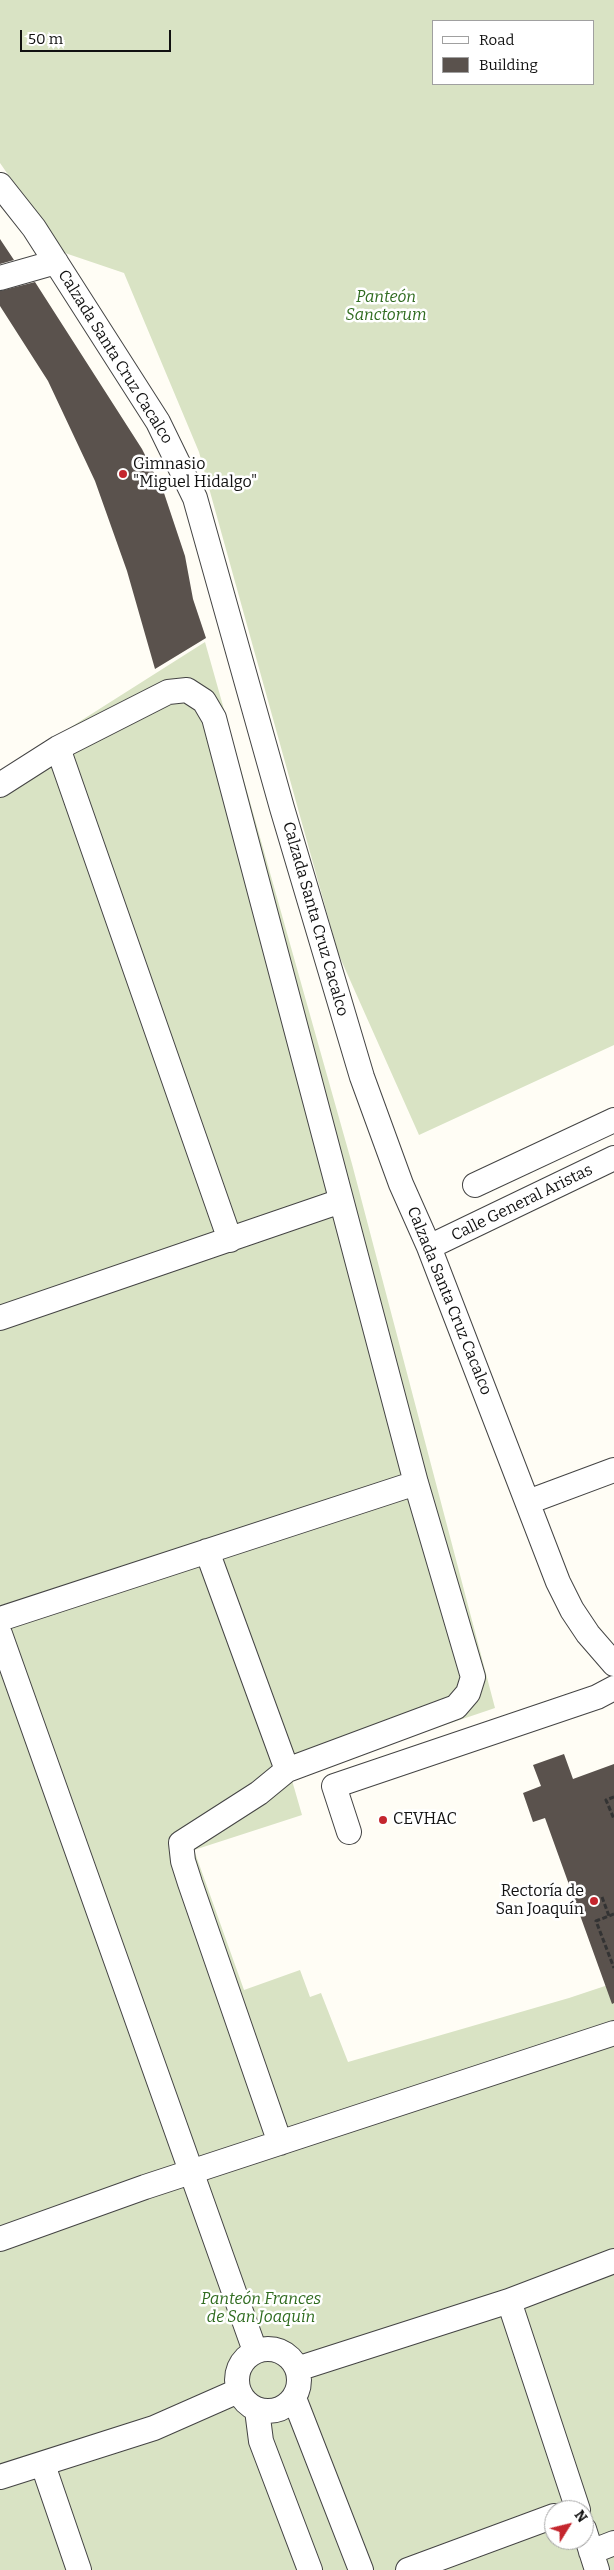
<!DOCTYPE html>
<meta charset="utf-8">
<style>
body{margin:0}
#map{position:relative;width:614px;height:2570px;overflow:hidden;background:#fffdf5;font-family:Bitter,serif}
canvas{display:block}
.legend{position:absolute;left:432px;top:20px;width:162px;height:65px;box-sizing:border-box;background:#fff;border:1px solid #a0a0a0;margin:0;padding:6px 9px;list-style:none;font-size:15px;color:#111}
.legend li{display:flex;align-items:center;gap:10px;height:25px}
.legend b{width:25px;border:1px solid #a0a0a0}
.north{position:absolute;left:544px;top:2500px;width:50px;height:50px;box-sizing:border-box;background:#fff;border:1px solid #a0a0a0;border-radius:50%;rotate:54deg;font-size:14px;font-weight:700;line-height:20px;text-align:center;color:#111}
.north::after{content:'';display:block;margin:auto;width:18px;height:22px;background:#c4262e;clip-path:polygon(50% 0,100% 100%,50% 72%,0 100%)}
.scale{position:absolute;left:20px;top:30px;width:151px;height:22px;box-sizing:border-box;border:2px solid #111;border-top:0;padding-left:6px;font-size:15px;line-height:18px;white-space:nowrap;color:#111;-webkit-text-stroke:4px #fff;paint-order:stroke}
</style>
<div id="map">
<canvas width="614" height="2570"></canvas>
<ul class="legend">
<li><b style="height:6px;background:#fff"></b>Road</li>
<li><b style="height:14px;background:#5a524d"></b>Building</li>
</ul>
<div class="north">N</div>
<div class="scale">50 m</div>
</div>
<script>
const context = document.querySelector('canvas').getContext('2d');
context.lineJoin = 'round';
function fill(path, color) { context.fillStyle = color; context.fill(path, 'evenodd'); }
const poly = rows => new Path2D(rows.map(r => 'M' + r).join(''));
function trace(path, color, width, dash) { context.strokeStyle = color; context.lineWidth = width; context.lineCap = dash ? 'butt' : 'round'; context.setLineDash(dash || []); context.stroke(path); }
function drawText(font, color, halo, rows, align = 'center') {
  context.font = font + ' Bitter,serif'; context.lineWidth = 5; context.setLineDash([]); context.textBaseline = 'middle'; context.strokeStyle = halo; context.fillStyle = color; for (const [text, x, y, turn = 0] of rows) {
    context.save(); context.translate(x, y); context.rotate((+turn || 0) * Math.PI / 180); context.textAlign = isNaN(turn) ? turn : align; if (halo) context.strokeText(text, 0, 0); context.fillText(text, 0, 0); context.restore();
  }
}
fill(poly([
 [0,0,614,0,614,1045,419,1135,338,953,199,452,124,273,62,252,0,163],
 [433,21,593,21,593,84,433,84],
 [205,642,352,1164,495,1708,291,1777,302,1815,194,1850,244,1990,300,1970,310,1997,321,1993,348,2062,569,1998,614,1983,614,2570,0,2570,0,772],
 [554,2510,584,2510,584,2540,554,2540]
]), '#d9e3c4');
fill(poly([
 [0,239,14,260,0,264],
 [35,282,142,449,164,493,185,556,193,599,206,638,155,669,127,571,95,481,48,381,0,306,0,291],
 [564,1754,573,1779,614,1764,614,2003,612,2004,545,1818,533,1822,523,1793,541,1786,533,1765]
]), '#5a524d');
const minor = poly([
 [0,185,34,228,158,422,195,498,282,808,362,1077,401,1184,429,1247,558,1582,572,1610,588,1634,614,1664],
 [0,278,56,262],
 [58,748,230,1240],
 [0,785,58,748,168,692,187,690,204,701,214,718,416,1483,473,1677,468,1693,456,1707,287,1770,259,1793,181,1843,183,1861,190,1883,280,2143],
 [475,1185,614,1120],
 [429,1247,614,1158],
 [0,1318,341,1201],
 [528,1502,614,1470],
 [207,1551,287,1770],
 [0,1619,416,1483],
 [0,1634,255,2351],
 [349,1832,334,1786,597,1697,614,1688],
 [0,2239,145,2187,614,2033],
 [509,2301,578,2510],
 '237 2380a31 31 0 1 1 62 0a31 31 0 1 1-62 0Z',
 [297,2369,509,2301,614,2261],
 [294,2398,361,2570],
 [257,2410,261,2441,310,2570],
 [43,2465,79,2570],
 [0,2477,154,2428,238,2391],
 [584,2529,597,2570],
 [591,2552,614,2543],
 [408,2570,554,2516]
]);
trace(minor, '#444', 26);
trace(poly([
 [614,1797,606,1800,614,1819],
 [602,1897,609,1916],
 [614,1914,596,1921,614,1968]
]), '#333', 3, [5, 2.5]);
trace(minor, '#fff', 24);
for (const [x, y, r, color] of [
 [123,474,5,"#c4262e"],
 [383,1820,5,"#c4262e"],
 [594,1901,5,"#c4262e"]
]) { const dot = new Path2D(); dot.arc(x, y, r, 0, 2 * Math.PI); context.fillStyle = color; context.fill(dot); trace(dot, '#fff', 2); }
drawText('italic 16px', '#2f6b1f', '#fff', [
 ["Panteón",386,298],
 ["Sanctorum",386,316],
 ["Panteón Frances",261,2300],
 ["de San Joaquín",261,2318]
]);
drawText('16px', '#111', '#fff', [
 ["Calzada Santa Cruz Cacalco",115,357,58],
 ["Calzada Santa Cruz Cacalco",315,919,74],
 ["Calle General Aristas",522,1203,-26],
 ["Calzada Santa Cruz Cacalco",449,1301,68]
]);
drawText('16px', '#111', '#fff', [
 ["Gimnasio",133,465],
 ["\"Miguel Hidalgo\"",133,483],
 ["CEVHAC",393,1820],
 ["Rectoría de",584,1892,"right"],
 ["San Joaquín",584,1910,"right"]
], 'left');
</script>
